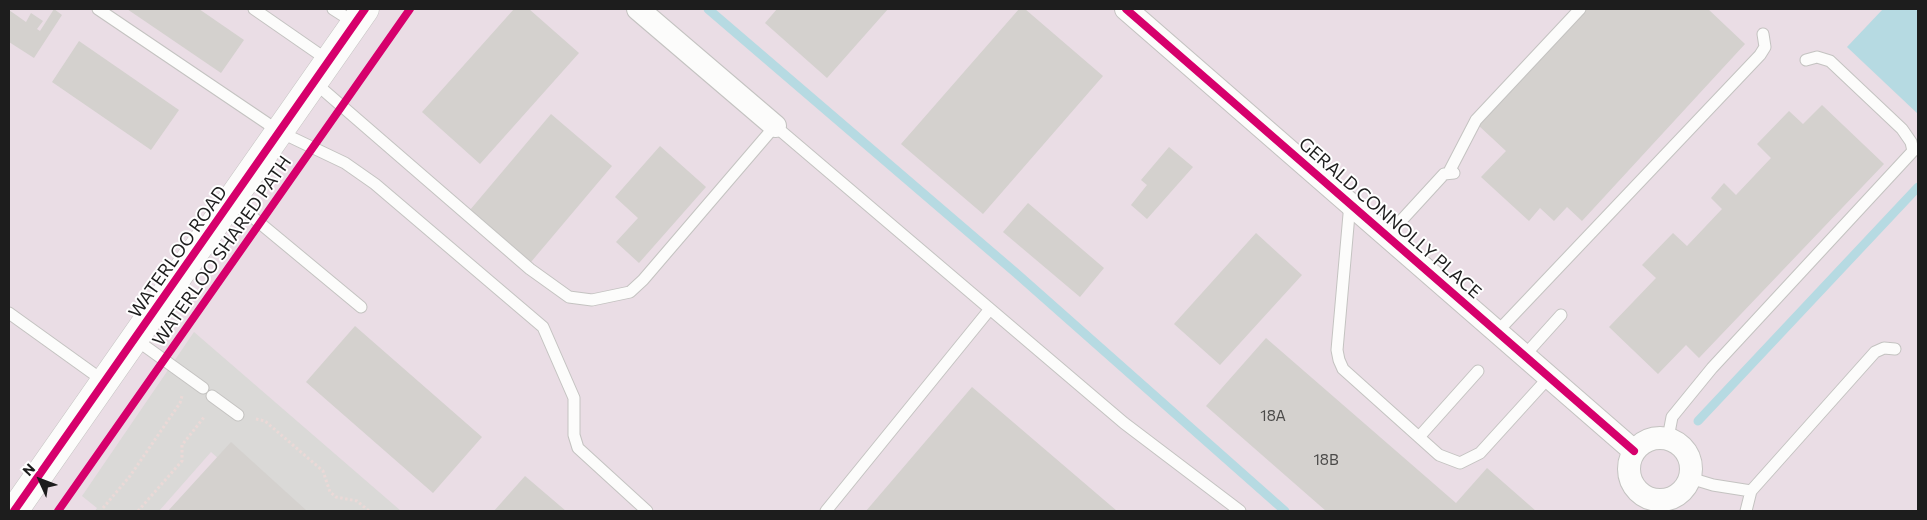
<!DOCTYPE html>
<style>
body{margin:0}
#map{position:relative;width:1927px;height:520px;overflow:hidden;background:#ece9e5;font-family:Commissioner,sans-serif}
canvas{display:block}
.frame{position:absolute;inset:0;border:10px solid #1d1d1d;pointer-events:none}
.north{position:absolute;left:15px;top:455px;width:50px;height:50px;-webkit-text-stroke:4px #fff;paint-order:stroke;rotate:313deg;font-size:14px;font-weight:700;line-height:20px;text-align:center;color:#1d1d1d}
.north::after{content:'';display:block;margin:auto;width:18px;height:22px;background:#1d1d1d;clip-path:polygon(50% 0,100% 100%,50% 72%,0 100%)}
</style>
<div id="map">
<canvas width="1927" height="520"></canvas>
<div class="frame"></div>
<div class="north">N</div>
</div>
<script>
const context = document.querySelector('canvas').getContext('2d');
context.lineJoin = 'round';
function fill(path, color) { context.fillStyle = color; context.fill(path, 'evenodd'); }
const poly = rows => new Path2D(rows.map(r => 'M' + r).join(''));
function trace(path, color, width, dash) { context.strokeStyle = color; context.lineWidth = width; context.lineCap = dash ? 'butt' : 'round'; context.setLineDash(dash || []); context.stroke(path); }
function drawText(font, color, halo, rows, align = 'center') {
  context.font = font + ' Commissioner,sans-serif'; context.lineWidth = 4; context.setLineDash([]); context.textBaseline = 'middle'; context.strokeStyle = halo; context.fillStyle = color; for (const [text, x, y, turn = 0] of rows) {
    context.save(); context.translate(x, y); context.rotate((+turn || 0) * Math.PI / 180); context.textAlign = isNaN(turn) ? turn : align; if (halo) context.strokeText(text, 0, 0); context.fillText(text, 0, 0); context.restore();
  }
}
fill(poly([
 [9,9,1918,9,1918,511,9,511]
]), '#eadde5');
fill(poly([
 [194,332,401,511,279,511,211,452,159,511,95,511,97,508,82,496]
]), '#dad9d7');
fill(poly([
 [1883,9,1918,9,1918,114,1847,47]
]), '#b6dae2');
trace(poly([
 [708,9,1016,273,1285,511],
 [1698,421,1918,187]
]), '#b6dae2', 9);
fill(poly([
 [54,9,62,15,34,58,9,42,9,10,26,22,31,13,43,21,37,29,40,31],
 [127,9,199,9,244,40,221,73],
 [514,9,529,9,579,53,480,164,422,112],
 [777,9,888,9,827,78,765,23],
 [1019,9,1025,9,1103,76,983,214,901,144],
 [1586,9,1708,9,1745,44,1582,221,1567,207,1554,221,1540,208,1529,221,1481,177,1506,151,1478,125],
 [79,41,179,110,151,150,52,82],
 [1822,105,1884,164,1699,358,1686,345,1658,374,1609,327,1656,278,1642,265,1673,233,1687,246,1722,209,1711,198,1724,183,1736,195,1771,158,1757,144,1789,111,1803,124],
 [551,114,612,166,531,262,470,210],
 [660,146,706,187,639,263,616,242,638,218,615,197],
 [1169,147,1193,167,1147,219,1131,205,1147,185,1141,180],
 [1028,203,1104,268,1080,297,1003,232],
 [1256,233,1302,275,1220,365,1174,324],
 [355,326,482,437,433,493,306,382],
 [1266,338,1456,503,1487,468,1536,511,1326,511,1206,406],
 [972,387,1117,511,866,511],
 [231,442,307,511,168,511],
 [525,476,566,511,494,511]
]), '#d4d1ce');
const service = poly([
 [98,9,280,132,345,163,375,184,543,327,574,398,574,435,578,448,647,511],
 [254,9,329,61],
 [333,9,355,23],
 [314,82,530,269,569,297,592,300,630,292,643,280,775,126,1124,423,1240,511],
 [1449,172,1476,120,1580,9],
 [232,200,361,307],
 [1350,203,1337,350,1339,360,1343,369,1439,455,1460,463,1480,453,1550,376],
 [1388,235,1444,174,1454,173],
 [9,313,105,382],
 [1498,331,1760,55,1765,47,1763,34],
 [135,339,203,388],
 [1525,355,1561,315],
 [212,396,238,415],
 [1419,437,1478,371],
 [1668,438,1672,417,1712,368,1913,151,1911,142,1902,129,1830,61,1817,57,1806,60],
 [1690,478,1713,485,1751,491,1875,352,1884,348,1895,349],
 [826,511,990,309],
 [1746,511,1751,491]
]);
const minor = poly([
 [638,9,775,126],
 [1126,9,1634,451],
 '1629 469a31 31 0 1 1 62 0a31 31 0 1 1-62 0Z'
]);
const tertiary = poly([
 [14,511,365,9]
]);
trace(service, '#c4c3c1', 13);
trace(minor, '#c4c3c1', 24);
trace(tertiary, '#c4c3c1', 29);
trace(poly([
 [256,419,265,421,323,471,330,492,336,497,357,501,369,511],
 [103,508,130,476,180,403,182,396],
 [138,511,182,461,182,445,205,416]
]), '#ebd9d7', 3, [2.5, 2.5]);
trace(service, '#fcfcfb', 11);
trace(minor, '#fcfcfb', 22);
trace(tertiary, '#fcfcfb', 28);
trace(poly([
 [1126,9,1634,451],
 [14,511,365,9],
 [58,511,410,9]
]), '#d6006c', 8);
drawText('15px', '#4b4a49', null, [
 ["18A",1273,416],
 ["18B",1326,460]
]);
drawText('18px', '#1d1d1d', '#fff', [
 ["GERALD CONNOLLY PLACE",1390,218,41],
 ["WATERLOO SHARED PATH",222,251,-55],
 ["WATERLOO ROAD",178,252,-55]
]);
</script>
